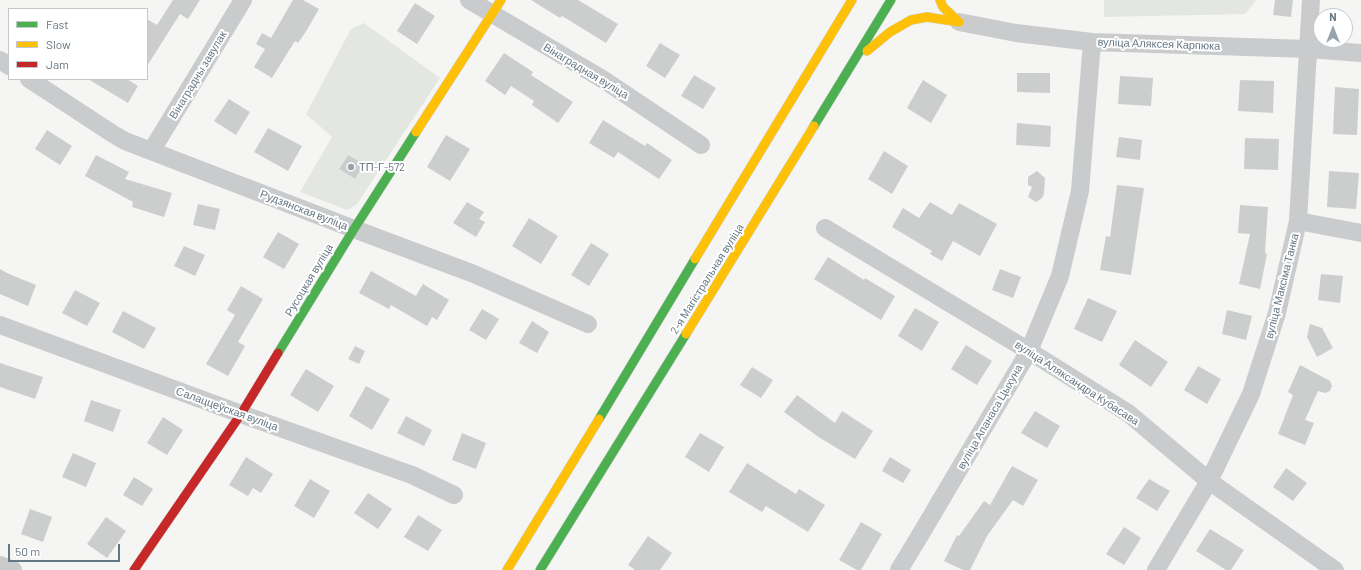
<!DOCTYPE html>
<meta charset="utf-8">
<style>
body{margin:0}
#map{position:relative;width:1361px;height:570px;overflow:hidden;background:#f5f5f4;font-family:Barlow,sans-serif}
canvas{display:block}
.legend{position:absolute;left:8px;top:8px;width:140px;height:72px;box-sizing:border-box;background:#fff;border:1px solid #c2c9ce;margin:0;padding:5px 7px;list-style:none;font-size:12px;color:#667784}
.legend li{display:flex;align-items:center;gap:8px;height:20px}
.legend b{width:20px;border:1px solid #c2c9ce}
.north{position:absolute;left:1313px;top:8px;width:40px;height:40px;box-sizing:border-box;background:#fff;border:1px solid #c2c9ce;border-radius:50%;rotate:0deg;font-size:11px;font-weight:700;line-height:16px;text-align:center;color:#667784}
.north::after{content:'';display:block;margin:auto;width:14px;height:18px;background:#98a3ab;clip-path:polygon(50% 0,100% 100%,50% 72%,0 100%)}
.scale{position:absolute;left:8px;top:544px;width:112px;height:18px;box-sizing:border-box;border:2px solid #667784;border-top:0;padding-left:5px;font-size:12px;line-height:14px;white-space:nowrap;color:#667784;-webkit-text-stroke:3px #fff;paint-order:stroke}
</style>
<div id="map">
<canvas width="1361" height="570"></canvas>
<ul class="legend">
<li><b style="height:5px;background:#4caf50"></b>Fast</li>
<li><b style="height:5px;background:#ffc107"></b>Slow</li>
<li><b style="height:5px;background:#c62828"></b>Jam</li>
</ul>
<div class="north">N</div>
<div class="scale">50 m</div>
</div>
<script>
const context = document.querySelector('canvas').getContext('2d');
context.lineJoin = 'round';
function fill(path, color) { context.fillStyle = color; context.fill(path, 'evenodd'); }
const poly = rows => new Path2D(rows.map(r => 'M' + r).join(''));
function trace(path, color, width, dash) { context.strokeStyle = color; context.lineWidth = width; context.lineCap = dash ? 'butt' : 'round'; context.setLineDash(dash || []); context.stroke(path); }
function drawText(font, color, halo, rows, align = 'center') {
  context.font = font + ' Barlow,sans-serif'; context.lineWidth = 4; context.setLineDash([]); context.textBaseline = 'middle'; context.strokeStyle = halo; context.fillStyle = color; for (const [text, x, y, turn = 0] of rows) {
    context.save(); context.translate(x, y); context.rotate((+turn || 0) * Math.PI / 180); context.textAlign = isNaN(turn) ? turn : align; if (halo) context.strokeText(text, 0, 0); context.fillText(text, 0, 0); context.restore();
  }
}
fill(poly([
 [1104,0,1256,0,1245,14,1104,17],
 [364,23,440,78,357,204,347,210,300,192,332,137,306,114,351,29],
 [348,155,364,164,355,179,339,169]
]), '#e4e7e1');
fill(poly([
 [173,0,200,0,188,19,180,14,147,66,147,19,157,25],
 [293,0,303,0,319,9,305,33,298,43,295,41,272,78,254,67,265,49,256,44,262,33,271,38],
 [531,0,578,0,618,24,606,43,562,16,560,18],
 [1275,0,1293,0,1291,17,1273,15],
 [415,3,435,16,417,44,397,31],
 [660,43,680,55,665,78,646,66],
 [504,53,533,72,531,75,573,102,558,123,532,105,534,101,511,86,505,95,485,81],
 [1017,73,1050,73,1050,93,1017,92],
 [694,75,716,88,703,109,681,96],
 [1120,76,1153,78,1151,106,1118,104],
 [88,79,127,79,138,86,128,103],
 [923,80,947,95,931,123,907,108],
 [1240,80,1274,81,1273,113,1238,111],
 [1335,87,1359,89,1357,135,1333,134],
 [229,99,250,112,236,135,214,121],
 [603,120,645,146,647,143,672,160,659,179,618,152,614,158,589,143],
 [1017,123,1051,126,1050,147,1016,145],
 [268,128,302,146,288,171,254,152],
 [47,130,72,146,60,165,35,149],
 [446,135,470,149,450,181,427,167],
 [1119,137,1142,140,1140,160,1116,157],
 [1245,138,1279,139,1278,170,1244,169],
 [884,151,908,166,892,194,868,179],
 [96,155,129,172,125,179,172,193,164,217,132,207,133,202,85,176],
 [348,155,364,164,355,179,339,169],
 [1037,171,1045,178,1044,194,1042,198,1036,202,1028,197,1032,187,1028,185,1028,177],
 [1329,171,1359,173,1356,209,1327,207],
 [1117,185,1144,188,1131,275,1100,270,1106,236,1110,237],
 [467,202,484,212,479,219,485,222,476,237,453,223],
 [930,202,952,215,959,203,997,224,980,256,953,241,942,261,930,254,932,251,892,227,903,208,919,218],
 [198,204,220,209,215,230,193,225],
 [1240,205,1268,207,1265,253,1267,254,1260,289,1239,284,1250,234,1238,233],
 [529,218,558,236,541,264,512,246],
 [278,232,299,244,284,269,263,257],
 [591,243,609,254,589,286,571,275],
 [184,246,205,255,195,276,174,266],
 [828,257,864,280,865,278,895,296,881,320,814,279],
 [0,269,9,274,36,285,28,306,0,294],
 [1000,269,1021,277,1013,298,992,290],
 [371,271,416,296,423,284,449,300,437,320,432,317,427,326,391,305,389,309,359,293],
 [1321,274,1343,276,1340,303,1318,300],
 [241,286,263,299,238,342,245,346,228,376,206,364,235,315,227,310],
 [75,290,100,303,87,326,62,313],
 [1088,298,1117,311,1102,342,1074,329],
 [915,308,939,322,922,351,898,336],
 [482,309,499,319,486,340,469,330],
 [1227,310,1252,316,1246,340,1222,334],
 [123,311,156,328,144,349,112,332],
 [532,321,549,332,537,353,519,343],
 [1310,324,1322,328,1333,348,1317,357,1307,337],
 [1135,340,1168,362,1151,387,1119,365],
 [966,345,992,361,977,385,951,369],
 [355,346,365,351,359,364,348,359],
 [0,363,43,377,35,399,0,387],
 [1300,365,1330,381,1332,386,1330,391,1325,393,1318,391,1305,420,1314,423,1305,445,1278,434,1293,395,1288,392],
 [1198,366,1221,379,1207,404,1184,390],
 [752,367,773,380,761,398,740,385],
 [306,369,334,386,318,412,290,395],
 [366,386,390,399,372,430,349,416],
 [797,395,835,423,842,411,873,431,855,459,820,438,784,412],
 [91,400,121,410,113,432,84,421],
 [1035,411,1060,426,1047,448,1021,433],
 [406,416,432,430,424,446,397,433],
 [163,417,183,430,167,455,147,443],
 [462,433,486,443,476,469,452,460],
 [700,433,724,447,709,472,685,457],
 [73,453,96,463,86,487,62,477],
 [246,457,273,474,261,493,253,488,248,496,229,485],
 [890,457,911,470,903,483,882,471],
 [747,463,796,494,799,489,825,505,808,532,766,506,762,512,729,492],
 [1012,466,1038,480,1023,506,1013,500,987,536,970,570,963,570,944,561,957,535,959,536,984,501,990,505],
 [1286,468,1307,483,1293,501,1273,487],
 [134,477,153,489,142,506,123,495],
 [310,479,330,491,314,518,294,506],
 [1149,479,1170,491,1157,511,1136,498],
 [368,493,392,509,378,529,354,513],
 [30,509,52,517,43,542,21,534],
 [418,515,442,530,428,551,404,537],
 [106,517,126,531,107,558,87,544],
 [861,522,882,534,861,570,857,570,839,560],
 [1124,527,1141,538,1124,565,1106,554],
 [1210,529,1244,550,1231,570,1226,570,1196,551],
 [648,536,672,553,660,570,635,570,628,565]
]), '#cccece');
const fast = poly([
 [814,126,891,0],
 [278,353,354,229,416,132],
 [599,419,695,259],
 [540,570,686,334]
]);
const slow = poly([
 [940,0,943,7,959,22],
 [867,51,890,32,911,20,927,17,959,22],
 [416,132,501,0],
 [695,259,852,0],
 [686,334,814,126],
 [507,570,599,419]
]);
const jam = poly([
 [134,570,241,414,278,353]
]);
trace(fast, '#d2d3d4', 10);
trace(slow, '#d2d3d4', 10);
trace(jam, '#d2d3d4', 10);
trace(poly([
 [469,0,604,80,701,145],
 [959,22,1016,33,1092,42,1308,49,1361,53],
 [0,60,9,66],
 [29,79,113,134,125,141,354,229,474,274,588,324],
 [152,150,243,0],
 [1298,221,1361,233],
 [825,228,1029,351,1128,413,1209,481,1335,570],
 [0,325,241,414,412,475,454,495],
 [0,565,13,570],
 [899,570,919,537,1029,351,1060,276,1080,191,1092,42],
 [1156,570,1209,481,1251,394,1277,313,1298,221,1311,0]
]), '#cacbcc', 18);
trace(fast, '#4caf50', 9);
trace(slow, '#ffc107', 9);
trace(jam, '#c62828', 9);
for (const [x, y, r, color] of [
 [351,167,4,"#98a3ab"]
]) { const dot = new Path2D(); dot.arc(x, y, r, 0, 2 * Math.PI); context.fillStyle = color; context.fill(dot); trace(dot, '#fff', 1.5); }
drawText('11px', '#667784', '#fff', [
 ["вуліца Аляксея Карпюка",1159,44,2],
 ["Вінаградная вуліца",586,71,31],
 ["Вінаградны завулак",198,75,-59],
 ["Рудзянская вуліца",304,210,21],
 ["2-я Магістральная вуліца",707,279,-58],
 ["Русоцкая вуліца",309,280,-59],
 ["вуліца Максіма Танка",1282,286,-76],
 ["вуліца Аляксандра Кубасава",1077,383,33],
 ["Салаццеўская вуліца",227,409,20],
 ["вуліца Апанаса Цыхуна",990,417,-60]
]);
drawText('11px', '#667784', '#fff', [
 ["ТП-Г-572",359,167]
], 'left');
</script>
